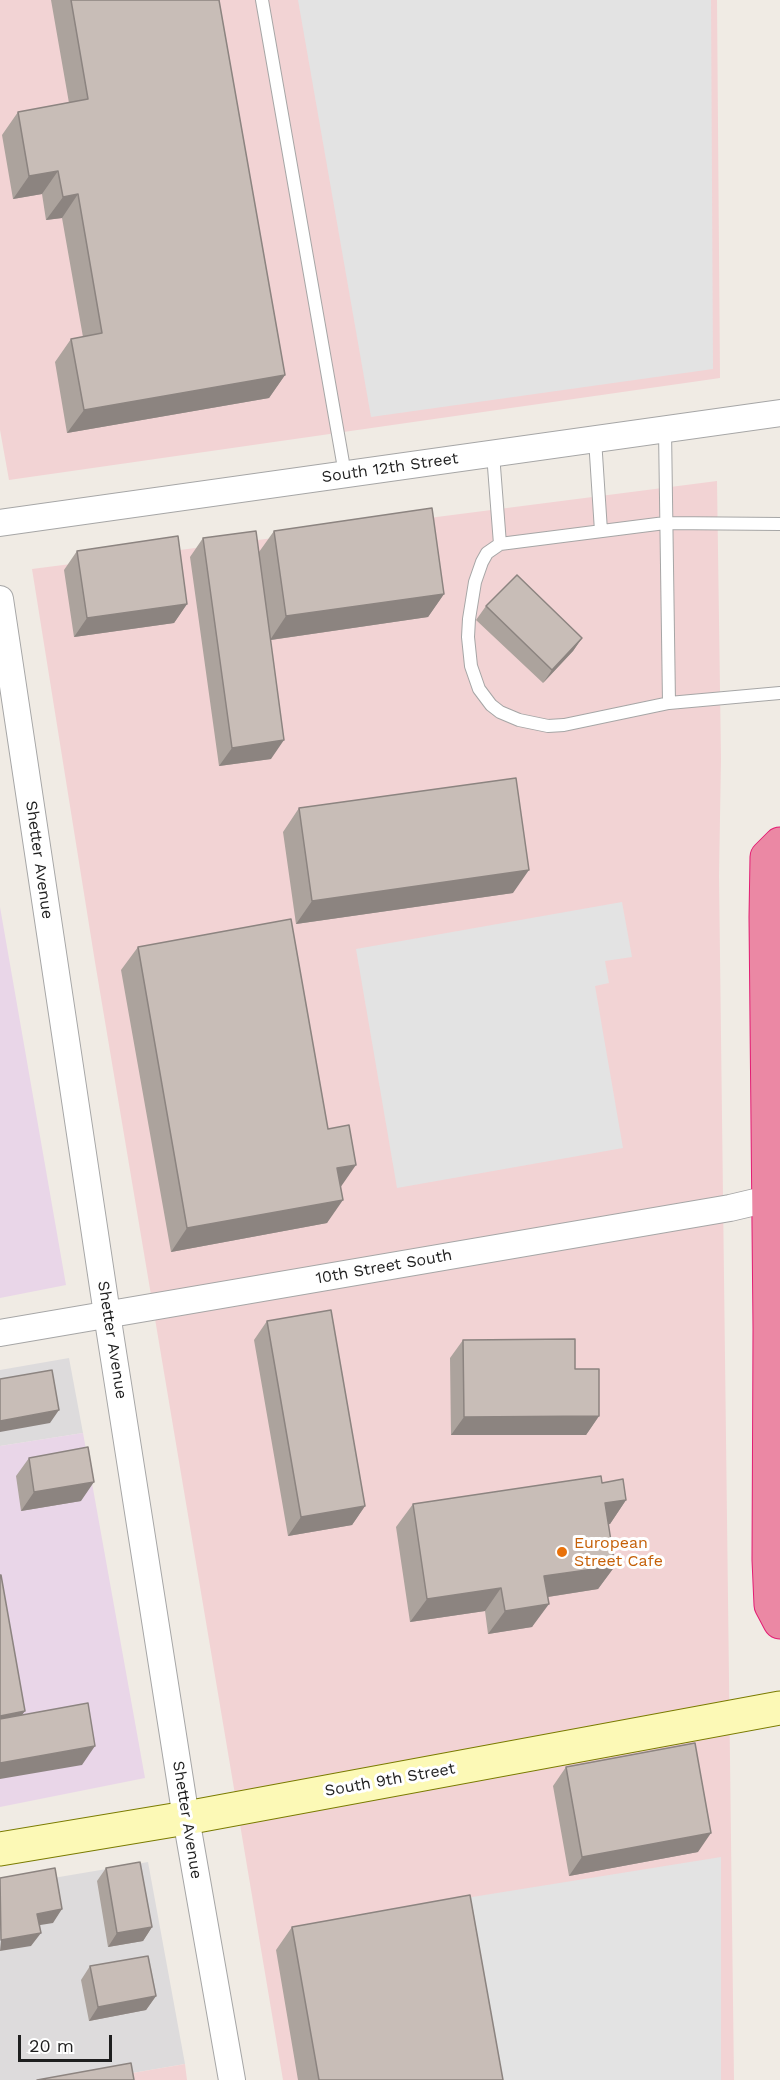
<!DOCTYPE html>
<style>
body{margin:0}
#map{position:relative;width:780px;height:2080px;overflow:hidden;background:#f0ebe4;font-family:"Work Sans",sans-serif}
canvas{display:block}
.scale{position:absolute;left:18px;top:2035px;width:94px;height:27px;box-sizing:border-box;border:3px solid #1f1f1f;border-top:0;padding-left:8px;font-size:18px;line-height:21px;white-space:nowrap;color:#1f1f1f;-webkit-text-stroke:4px #fff;paint-order:stroke}
</style>
<div id="map">
<canvas width="780" height="2080"></canvas>
<div class="scale">20 m</div>
</div>
<script>
const context = document.querySelector('canvas').getContext('2d');
context.lineJoin = 'round';
function fill(path, color) { context.fillStyle = color; context.fill(path, 'evenodd'); }
const poly = rows => new Path2D(rows.map(r => 'M' + r).join(''));
function trace(path, color, width, dash) { context.strokeStyle = color; context.lineWidth = width; context.lineCap = dash ? 'butt' : 'round'; context.setLineDash(dash || []); context.stroke(path); }
function drawText(font, color, halo, rows, align = 'center') {
  context.font = font + ' "Work Sans",sans-serif'; context.lineWidth = 6; context.setLineDash([]); context.textBaseline = 'middle'; context.strokeStyle = halo; context.fillStyle = color; for (const [text, x, y, turn = 0] of rows) {
    context.save(); context.translate(x, y); context.rotate((+turn || 0) * Math.PI / 180); context.textAlign = isNaN(turn) ? turn : align; if (halo) context.strokeText(text, 0, 0); context.fillText(text, 0, 0); context.restore();
  }
}
fill(poly([
 [69,1358,83,1433,0,1446,0,1370],
 [148,1862,185,2064,92,2080,0,2080,0,1887]
]), '#dddbdc');
fill(poly([
 [0,0,717,0,720,378,9,480,0,430],
 [717,481,721,759,719,876,734,2080,283,2080,95,962,32,569],
 [185,2064,187,2080,92,2080]
]), '#f2d3d4');
fill(poly([
 [0,907,66,1285,0,1298],
 [83,1433,145,1778,0,1807,0,1446]
]), '#e9d6e8');
fill(poly([
 [298,0,711,0,713,369,371,417],
 [622,902,632,957,605,961,609,983,595,986,623,1148,397,1188,356,949],
 [721,1857,721,2080,501,2080,466,1898]
]), '#e3e3e3');
const lane = poly([
 [262,0,345,474],
 [665,430,669,703,780,693],
 [595,439,601,531],
 [493,454,500,544,665,523,780,524],
 [500,544,487,553,482,562,475,582,469,619,468,637,471,666,479,689,491,705,500,712,519,720,548,726,564,725,669,703]
]);
const street = poly([
 [0,523,780,413],
 [0,599,107,1314,186,1818,232,2080],
 [0,1333,730,1208,768,1199]
]);
const secondary = poly([
 [0,1849,186,1818,780,1708]
]);
const highway = poly([
 [780,844,767,857,766,917,770,1329,769,1560,771,1605,780,1622]
]);
trace(lane, '#a6a6a6', 14);
trace(street, '#a6a6a6', 28);
trace(secondary, '#7a7b00', 35);
trace(highway, '#e31c73', 35);
trace(lane, '#fff', 12);
trace(street, '#fff', 26);
trace(secondary, '#fcf9b6', 33);
trace(highway, '#eb88a4', 33);
fill(poly([
 [51,0,219,0,285,375,269,398,67,433,55,362,71,339,83,337,62,218,46,220,42,194,13,199,2,135,18,112,69,103],
 [274,531,444,594,428,617,271,640,271,759,219,766,190,557,203,538,259,552],
 [77,551,187,604,174,623,74,637,64,570],
 [486,606,582,638,573,651,543,683,476,620],
 [299,808,513,893,296,924,283,832],
 [138,947,328,1129,341,1187,327,1223,171,1252,121,970],
 [267,1321,365,1506,352,1525,288,1536,254,1340],
 [463,1340,575,1369,599,1416,586,1435,451,1435,450,1358],
 [29,1458,81,1501,21,1511,16,1476],
 [602,1483,626,1500,610,1524,608,1524,615,1566,598,1589,548,1597,532,1627,488,1634,485,1611,410,1622,396,1527,413,1504],
 [566,1767,698,1852,569,1876,553,1786],
 [106,1868,152,1927,143,1941,108,1947,97,1881],
 [292,1927,503,2080,298,2080,276,1950],
 [90,1966,156,1996,146,2010,89,2021,81,1980]
]), '#aca39d');
fill(poly([
 [58,171,42,194,13,199,29,176],
 [78,194,62,218,46,220,63,197],
 [285,375,269,398,67,433,84,410],
 [444,594,428,617,270,640,286,616],
 [187,604,174,623,74,637,87,618],
 [582,638,573,651,543,683,552,670],
 [284,740,271,759,219,766,232,748],
 [529,870,513,893,296,924,312,901],
 [356,1165,340,1188,337,1168],
 [343,1200,327,1223,171,1252,187,1228],
 [59,1410,50,1423,0,1432,0,1421],
 [599,1416,586,1435,451,1435,464,1417],
 [94,1482,81,1501,21,1511,34,1492],
 [626,1500,610,1524,589,1527,605,1503],
 [365,1506,352,1525,288,1536,301,1517],
 [615,1566,598,1589,528,1600,544,1576],
 [501,1588,485,1611,410,1622,427,1599],
 [549,1604,532,1627,488,1634,505,1611],
 [25,1711,11,1730,0,1732,0,1716],
 [95,1746,82,1765,0,1779,0,1763],
 [711,1833,698,1852,569,1876,582,1857],
 [62,1909,53,1923,28,1927,37,1914],
 [152,1927,143,1941,108,1947,117,1933],
 [41,1933,31,1946,0,1951,1,1940],
 [156,1996,146,2010,89,2021,98,2007]
]), '#8c8480');
const building = poly([
 [71,0,219,0,285,375,84,410,71,339,102,333,78,194,63,197,58,171,29,176,18,112,88,99,71,0],
 [432,508,444,594,286,616,274,531,432,508],
 [256,531,284,740,232,748,203,538,256,531],
 [178,536,187,604,87,618,77,551,178,536],
 [517,575,582,638,552,670,486,606,517,575],
 [516,778,529,870,312,901,299,808,516,778],
 [291,919,328,1129,349,1125,356,1165,337,1168,343,1200,187,1228,138,947,291,919],
 [331,1310,365,1506,301,1517,267,1321,331,1310],
 [575,1339,575,1369,599,1369,599,1416,464,1417,463,1340,575,1339],
 [52,1370,59,1410,0,1421,0,1379,52,1370],
 [88,1447,94,1482,34,1492,29,1458,88,1447],
 [601,1476,602,1483,623,1479,626,1500,605,1503,615,1566,544,1576,549,1604,505,1611,501,1588,427,1599,413,1504,601,1476],
 [0,1575,1,1575,25,1711,0,1716,0,1575],
 [88,1703,95,1746,0,1763,0,1719,88,1703],
 [695,1743,711,1833,582,1857,566,1767,695,1743],
 [140,1862,152,1927,117,1933,106,1868,140,1862],
 [55,1868,62,1909,37,1914,41,1933,1,1940,0,1878,55,1868],
 [470,1895,503,2080,319,2080,292,1927,470,1895],
 [148,1956,156,1996,98,2007,90,1966,148,1956],
 [131,2063,134,2080,37,2080,131,2063]
]);
fill(building, '#c8bdb7');
trace(building, '#8c8480', 1.5);
for (const [x, y, r, color] of [
 [562,1552,6,"#e8710a"]
]) { const dot = new Path2D(); dot.arc(x, y, r, 0, 2 * Math.PI); context.fillStyle = color; context.fill(dot); trace(dot, '#fff', 2); }
drawText('16px', '#1f1f1f', '#fff', [
 ["South 12th Street",390,468,-8],
 ["Shetter Avenue",39,860,82],
 ["10th Street South",384,1267,-10],
 ["Shetter Avenue",112,1340,81],
 ["South 9th Street",390,1780,-10],
 ["Shetter Avenue",187,1820,81]
]);
drawText('16px', '#c56008', '#fff', [
 ["European",574,1543],
 ["Street Cafe",574,1561]
], 'left');
</script>
